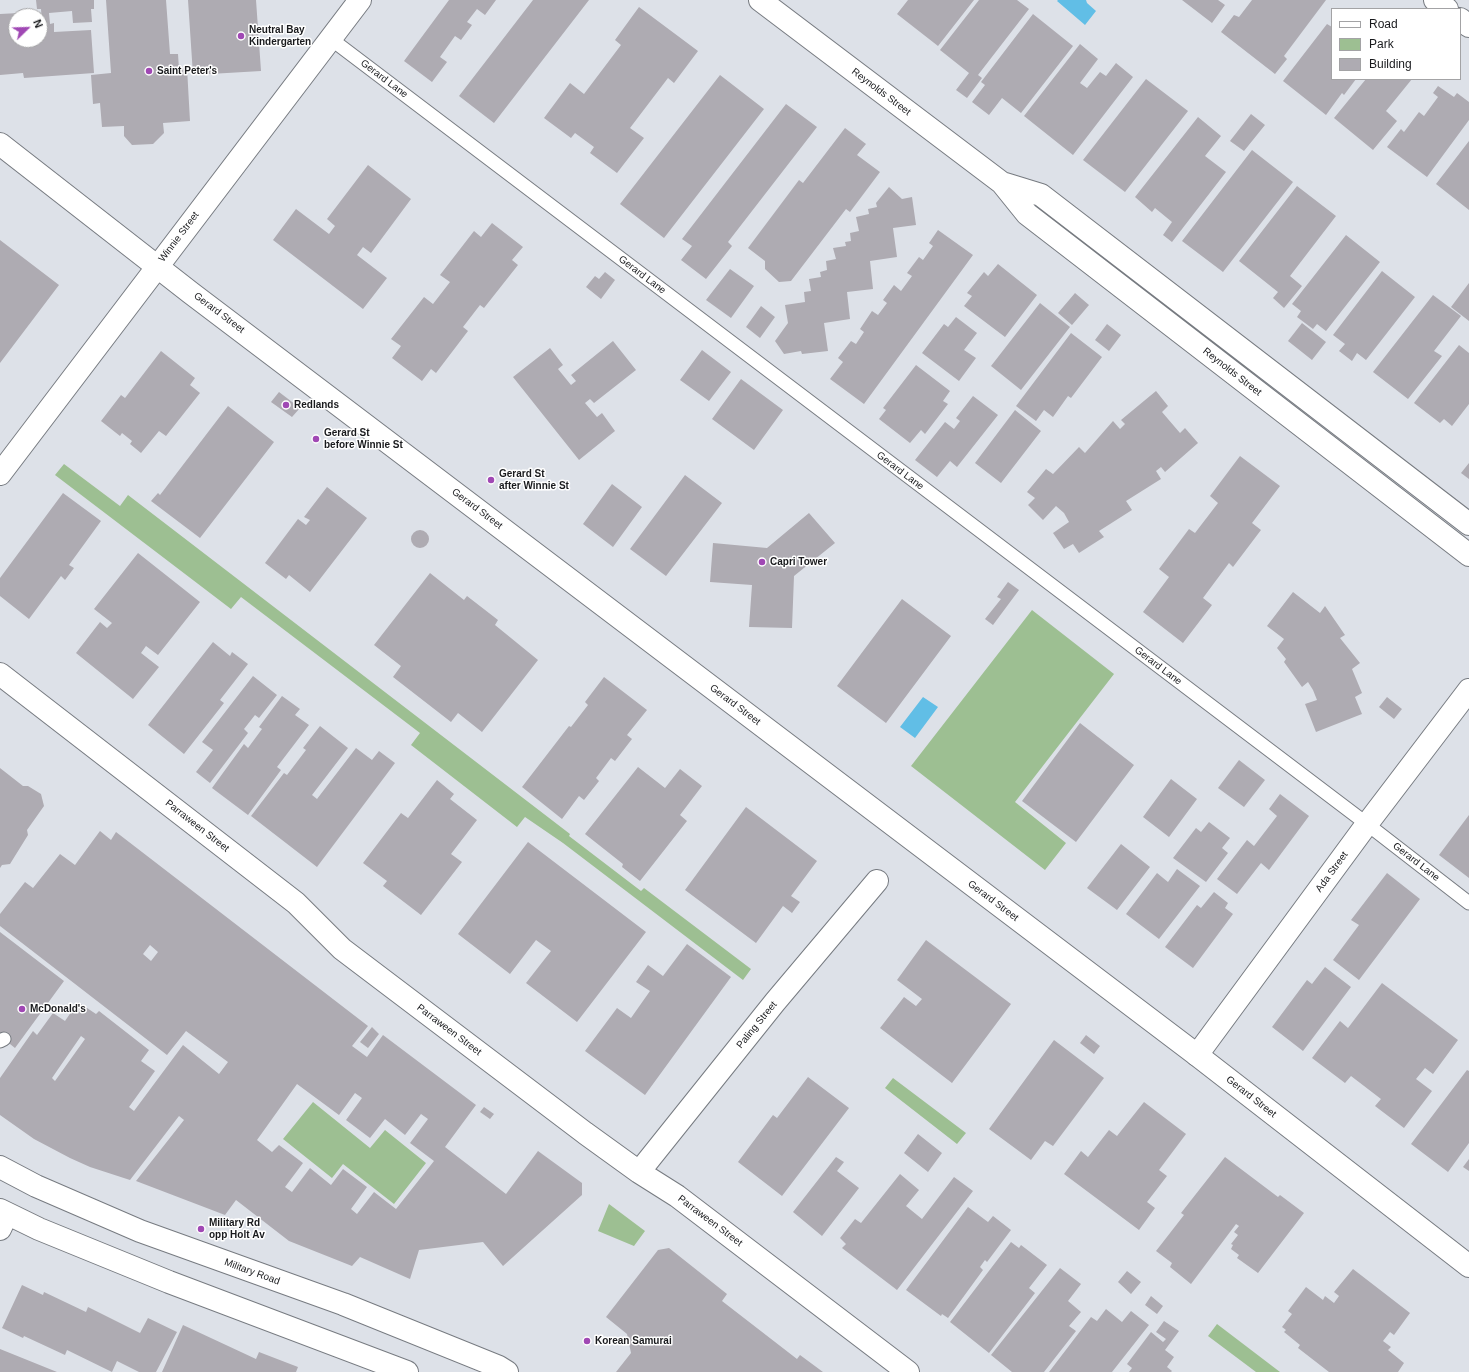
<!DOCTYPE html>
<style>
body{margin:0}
#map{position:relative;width:1469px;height:1372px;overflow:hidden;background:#dde1e8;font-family:Helvetica,sans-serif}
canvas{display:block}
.legend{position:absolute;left:1331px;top:8px;width:130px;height:72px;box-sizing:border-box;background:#fff;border:1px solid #a3a3a5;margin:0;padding:5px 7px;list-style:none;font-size:12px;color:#191a1d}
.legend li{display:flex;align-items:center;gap:8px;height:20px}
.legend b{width:20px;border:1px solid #a3a3a5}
.north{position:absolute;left:8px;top:8px;width:40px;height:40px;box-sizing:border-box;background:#fff;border:1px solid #a3a3a5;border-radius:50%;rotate:67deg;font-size:11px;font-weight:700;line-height:16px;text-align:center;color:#191a1d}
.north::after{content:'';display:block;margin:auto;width:14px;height:18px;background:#a048b4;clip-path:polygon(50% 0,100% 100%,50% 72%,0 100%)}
</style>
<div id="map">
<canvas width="1469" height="1372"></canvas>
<ul class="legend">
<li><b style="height:5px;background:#fff"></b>Road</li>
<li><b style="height:11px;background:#9dbf92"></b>Park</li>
<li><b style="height:11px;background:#aeabb2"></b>Building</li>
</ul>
<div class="north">N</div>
</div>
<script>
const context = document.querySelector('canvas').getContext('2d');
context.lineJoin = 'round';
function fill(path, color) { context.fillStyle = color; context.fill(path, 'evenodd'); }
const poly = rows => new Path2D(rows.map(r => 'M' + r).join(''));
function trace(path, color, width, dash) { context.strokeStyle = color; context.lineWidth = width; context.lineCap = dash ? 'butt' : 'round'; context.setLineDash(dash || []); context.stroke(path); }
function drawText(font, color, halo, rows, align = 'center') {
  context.font = font + ' Helvetica,sans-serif'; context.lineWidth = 3; context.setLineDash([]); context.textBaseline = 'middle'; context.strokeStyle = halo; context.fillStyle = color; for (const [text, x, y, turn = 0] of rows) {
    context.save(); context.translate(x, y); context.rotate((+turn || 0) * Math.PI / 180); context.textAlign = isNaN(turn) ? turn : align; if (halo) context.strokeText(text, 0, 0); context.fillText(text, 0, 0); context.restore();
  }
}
fill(poly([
 [64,464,120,506,128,495,570,834,569,836,641,891,644,888,751,969,743,980,563,843,525,817,517,827,411,745,420,733,241,597,231,609,55,475],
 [1032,610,1114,674,1015,802,1066,843,1045,870,911,766],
 [893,1078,966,1133,957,1144,885,1088],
 [313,1102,370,1148,385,1130,426,1163,394,1204,343,1164,332,1178,283,1139],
 [609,1204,645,1231,634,1246,598,1231],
 [1217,1324,1280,1372,1256,1372,1208,1336]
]), '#9dbf92');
fill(poly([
 [1058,0,1086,0,1087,3,1096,11,1085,25,1057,1],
 [923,697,938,707,915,738,900,727]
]), '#61bee6');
fill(poly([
 [36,0,94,0,94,9,91,9,92,22,73,23,72,11,49,13,50,24,54,23,54,32,91,30,94,73,24,78,23,73,0,75,0,14,19,13,19,16,16,16,16,40,40,40,40,24,42,24,41,9,37,9],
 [106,0,166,0,170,54,178,54,179,69,187,68,190,121,163,123,164,133,153,144,132,145,124,136,124,126,102,127,100,103,93,104,91,75,111,73],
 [188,0,256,0,261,71,193,75],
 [449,0,496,0,485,15,477,9,467,22,472,25,461,40,455,36,440,57,447,62,432,82,404,61],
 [533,0,589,0,494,123,459,96],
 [908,0,974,0,938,46,897,14],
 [979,0,1017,0,1029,9,978,75,982,78,967,98,956,90,969,73,940,50],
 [1182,0,1218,0,1225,5,1212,23],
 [1252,0,1326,0,1284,56,1287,59,1275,74,1221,32,1234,15,1239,17],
 [639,7,698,51,674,83,668,78,630,128,644,138,617,173,590,153,594,147,575,133,571,138,544,118,570,83,584,94,621,45,615,40],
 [1033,14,1073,46,1021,113,1002,98,989,115,972,102,985,85,981,82],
 [1327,24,1332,27,1332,79,1356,79,1344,95,1342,93,1326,115,1283,81],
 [1080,44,1098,59,1080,83,1087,88,1100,72,1106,76,1116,63,1133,77,1073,155,1024,116],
 [720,75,764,109,664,238,620,204],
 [1146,79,1188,111,1125,192,1083,160],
 [1366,79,1412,79,1386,111,1397,121,1373,150,1334,118],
 [1438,86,1454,97,1457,93,1469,102,1469,120,1427,177,1387,147,1401,129,1404,132,1419,112,1424,116,1438,97,1433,93],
 [786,104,817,127,728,242,732,246,706,279,681,260,692,246,682,239],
 [1251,114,1265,125,1244,151,1230,141],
 [1198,117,1221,136,1205,156,1226,172,1172,242,1163,235,1172,222,1155,208,1152,212,1135,197],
 [845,128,866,144,857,155,880,172,850,212,846,209,791,281,779,282,765,269,765,261,748,248,799,180,803,183],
 [1469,141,1469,210,1436,184],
 [1252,150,1293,182,1223,272,1182,241],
 [368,165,411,199,371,253,363,247,357,255,387,278,363,309,273,240,296,209,329,234,335,226,327,219],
 [1297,186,1336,216,1290,276,1302,286,1284,308,1273,298,1278,292,1239,261],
 [889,187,902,199,912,197,916,225,893,228,897,257,870,261,873,289,847,292,850,319,824,323,828,351,802,354,801,351,784,354,775,341,788,323,785,305,805,302,804,292,811,291,809,279,821,277,820,272,827,270,826,261,836,259,833,248,846,246,845,242,851,241,850,233,859,231,856,217,869,214,868,209,877,207,876,203],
 [492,223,523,247,512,260,518,265,484,308,480,305,463,327,468,331,436,373,431,369,422,381,392,358,401,346,391,339,424,297,433,304,450,282,440,275,474,231,481,237],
 [938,230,973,255,864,404,830,379,843,362,838,358,851,341,856,344,864,332,860,329,872,311,878,315,887,303,883,300,894,285,901,291,912,276,907,273,919,257,923,260,933,246,929,243],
 [1346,235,1380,262,1326,331,1317,324,1313,329,1297,317,1301,311,1292,304],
 [0,240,59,285,0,363],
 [998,264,1037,295,1005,337,964,306,972,296,967,293,984,272,988,276],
 [730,269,754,286,731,318,706,300],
 [1382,271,1415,297,1366,360,1357,353,1352,361,1339,351,1345,344,1333,335],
 [605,272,615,280,601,299,586,287,595,276,599,279],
 [1469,283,1469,321,1451,307],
 [1075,293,1089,305,1072,325,1058,313],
 [1433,295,1461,316,1434,351,1442,356,1408,399,1373,372],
 [1040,303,1070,327,1021,390,991,366],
 [761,306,775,317,760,338,746,327],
 [956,317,977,333,964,350,976,358,959,381,922,353,944,324,948,327],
 [1302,323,1326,342,1312,360,1288,341],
 [1107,324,1121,335,1109,351,1095,340],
 [1071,333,1102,357,1071,398,1068,396,1053,417,1044,410,1036,421,1016,406],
 [613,341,636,370,594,403,590,399,585,403,597,417,602,413,615,431,579,460,513,377,550,348,563,365,558,369,571,385,576,381,571,375],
 [1459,345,1469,353,1469,404,1452,426,1444,419,1440,423,1414,403],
 [702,350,731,372,709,401,680,380],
 [161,351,195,378,190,385,200,393,166,436,159,431,141,453,130,444,132,441,122,433,120,436,101,421,121,395,125,398],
 [916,365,950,391,943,401,948,404,925,434,921,430,910,443,879,419,886,410,883,408],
 [741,379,783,410,754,450,712,419],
 [1156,391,1168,406,1162,412,1180,433,1185,428,1198,443,1165,472,1161,467,1156,471,1161,479,1126,501,1132,510,1099,531,1104,537,1079,553,1073,544,1064,549,1053,533,1069,522,1064,513,1056,506,1043,520,1028,505,1035,498,1027,492,1046,469,1053,474,1079,447,1085,453,1113,421,1120,429,1125,424,1121,420],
 [279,392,300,408,292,417,271,402],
 [973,396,998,415,957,467,950,461,937,477,915,460,945,422,954,429,960,421,956,418],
 [228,406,274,442,200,538,151,501,158,493,160,495],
 [1015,410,1041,431,1001,483,975,463],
 [1240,456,1280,486,1252,523,1261,530,1233,567,1229,563,1203,598,1212,605,1183,643,1143,612,1169,577,1159,569,1189,529,1195,533,1218,503,1210,496],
 [1469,463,1469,479,1461,473],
 [685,475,722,503,666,576,630,549],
 [612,484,642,507,613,547,583,524],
 [327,487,367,518,310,592,289,575,286,579,265,563,298,519,306,525,310,520,304,517],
 [63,493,101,521,69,565,74,568,65,580,61,576,29,619,0,596,0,578],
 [809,513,835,543,794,576,792,628,749,627,752,585,710,582,713,543,767,548],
 '411 539a9 9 0 1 1 18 0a9 9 0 1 1-18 0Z',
 [138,553,200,602,158,655,146,646,141,653,159,667,133,699,76,653,100,622,107,628,112,623,94,609],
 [430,573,464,600,467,596,498,620,495,625,538,660,482,732,458,713,451,722,393,677,401,666,374,645],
 [1008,582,1019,590,993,625,985,619,1001,599,997,597],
 [1293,592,1320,613,1325,606,1345,635,1340,638,1360,663,1352,669,1362,693,1355,697,1362,714,1316,732,1305,704,1317,700,1313,690,1308,682,1302,687,1284,662,1286,659,1277,648,1284,639,1267,626],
 [902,599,951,636,886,723,837,686],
 [213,642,230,656,232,652,248,664,220,700,224,703,184,754,148,725],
 [253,676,277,695,259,718,255,715,244,729,248,733,210,783,196,772,213,750,202,742],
 [604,677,647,710,627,735,632,739,615,761,611,758,596,778,599,781,584,800,579,796,562,819,522,787,569,726,571,727,588,705,585,702],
 [282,696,300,709,295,715,309,725,277,767,281,770,248,815,212,788,244,744,248,748,262,729,259,727],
 [1387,697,1402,709,1394,719,1379,707],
 [1080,723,1134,765,1076,842,1022,801],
 [320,726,348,748,312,795,317,799,356,748,372,760,379,751,395,763,317,867,251,816,284,773,287,775,306,750,303,748],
 [1239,760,1265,780,1244,807,1218,788],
 [638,767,665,788,680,769,702,786,680,815,687,821,640,881,622,867,623,864,585,834],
 [0,768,23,786,28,786,41,794,44,806,27,830,28,835,10,864,2,865,0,868],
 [1171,779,1197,799,1169,837,1143,817],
 [437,780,454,794,450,799,477,820,451,854,462,862,421,915,383,886,387,881,363,863,401,813,408,818],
 [1280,794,1309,816,1269,870,1261,863,1237,894,1217,879,1247,840,1254,846,1277,816,1269,809],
 [746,807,817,861,791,896,800,902,792,913,783,906,756,943,685,890],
 [1469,815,1469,878,1439,855],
 [1209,822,1230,838,1222,848,1228,853,1206,882,1173,858,1196,828,1201,832],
 [100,831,111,840,116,832,368,1026,352,1046,367,1057,383,1035,476,1105,445,1147,506,1194,538,1151,582,1183,582,1195,503,1266,483,1242,419,1250,410,1279,360,1257,352,1266,289,1241,236,1200,225,1215,136,1181,184,1120,179,1116,130,1180,90,1167,70,1158,34,1139,0,1115,0,1078,33,1031,37,1035,53,1013,65,1021,78,1002,96,1014,99,1011,149,1050,141,1061,155,1071,129,1107,134,1111,183,1045,219,1074,228,1062,186,1031,167,1055,0,926,0,914,25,882,33,888,60,854,75,865],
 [150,945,158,952,151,961,143,954],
 [81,1036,85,1039,55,1081,52,1078],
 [297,1084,339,1115,355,1093,362,1098,346,1120,370,1138,385,1119,405,1135,421,1114,428,1119,410,1143,434,1161,396,1209,374,1192,357,1214,351,1209,367,1187,343,1169,331,1185,310,1168,292,1192,285,1187,303,1163,279,1145,272,1152,257,1140],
 [528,842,646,932,577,1022,526,983,551,951,536,940,510,974,458,934],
 [1121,844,1150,867,1117,910,1087,888],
 [1177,869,1200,886,1159,939,1126,914,1157,873,1168,882],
 [1387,873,1420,899,1359,980,1333,960,1359,925,1351,920],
 [1214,892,1228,903,1225,908,1233,914,1193,968,1165,947,1197,905,1201,908],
 [0,932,64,981,15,1048,0,1036],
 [926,940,1011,1004,952,1083,880,1028,904,997,916,1006,922,999,897,980],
 [687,944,731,977,645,1095,585,1051,617,1008,631,1018,650,991,636,982,648,965,663,976],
 [1325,967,1351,987,1303,1051,1272,1027,1307,980,1312,984],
 [1382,983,1458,1040,1433,1074,1425,1068,1416,1079,1432,1091,1404,1128,1375,1106,1381,1099,1351,1076,1345,1083,1312,1058,1340,1021,1348,1028],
 [372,1027,379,1034,368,1048,360,1042],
 [1086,1035,1100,1046,1094,1054,1080,1043],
 [1054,1040,1104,1078,1053,1146,1045,1141,1031,1160,989,1129],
 [1467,1070,1469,1071,1469,1143,1448,1172,1411,1144],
 [808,1077,849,1108,782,1196,738,1162,773,1115,777,1118],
 [1144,1102,1186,1134,1159,1170,1167,1176,1147,1202,1155,1208,1139,1230,1064,1174,1081,1151,1088,1157,1109,1130,1117,1136],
 [484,1107,494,1114,490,1119,480,1112],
 [918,1134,942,1153,928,1172,904,1153],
 [836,1157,844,1162,837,1171,859,1188,822,1236,793,1212],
 [1225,1157,1278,1197,1280,1195,1304,1213,1258,1273,1237,1258,1239,1255,1231,1249,1233,1245,1231,1244,1238,1235,1234,1232,1239,1226,1236,1224,1191,1284,1170,1267,1172,1263,1156,1251,1184,1215,1181,1213],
 [1469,1159,1469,1171,1463,1167],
 [900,1174,919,1190,906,1206,922,1219,954,1177,973,1191,897,1290,842,1248,846,1244,840,1238,855,1219,861,1223],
 [968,1207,988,1222,993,1216,1011,1230,987,1262,985,1260,980,1267,983,1270,948,1318,942,1314,941,1316,906,1290],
 [1011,1242,1019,1248,1021,1245,1047,1265,1029,1288,1035,1293,989,1353,950,1322],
 [669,1248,727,1294,722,1301,797,1359,800,1355,823,1372,616,1372,631,1353,627,1334,606,1317,658,1250],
 [1060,1268,1081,1284,1068,1301,1081,1312,1069,1326,1076,1331,1044,1372,1012,1372,991,1355],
 [1353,1269,1410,1313,1394,1335,1390,1332,1383,1341,1391,1347,1388,1350,1404,1363,1398,1372,1329,1372,1298,1348,1300,1345,1284,1332,1286,1330,1282,1327,1292,1314,1288,1311,1306,1287,1323,1300,1325,1296,1334,1303,1339,1296,1334,1292],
 [1127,1271,1141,1282,1131,1294,1118,1282],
 [22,1285,43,1295,44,1292,86,1312,88,1307,140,1333,148,1318,177,1332,156,1372,139,1372,117,1361,112,1372,67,1350,65,1355,24,1336,23,1338,2,1328],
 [1151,1296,1163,1306,1157,1314,1145,1305],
 [1106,1309,1122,1322,1131,1311,1149,1325,1112,1372,1049,1372,1091,1317,1097,1321],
 [1164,1321,1179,1331,1165,1350,1174,1357,1167,1367,1172,1371,1171,1372,1129,1372,1132,1368,1127,1364,1151,1332,1163,1342,1166,1339,1156,1332],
 [183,1325,256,1359,259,1352,298,1367,296,1372,162,1372],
 [0,1349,57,1372,0,1372]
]), '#aeabb2');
const lane = poly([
 [331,39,1367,824,1469,903],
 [0,1041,4,1039]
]);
const street = poly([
 [760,0,1002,183,1027,214,1469,555],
 [1435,0,1447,9],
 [1460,19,1469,26],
 [1002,183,1041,195,1469,524],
 [0,474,360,0],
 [0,674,296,903,342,949,585,1133,639,1172,677,1196,908,1372],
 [1197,1055,1367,824,1469,690],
 [639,1172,775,1002,877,881],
 [0,1229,7,1214]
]);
const secondary = poly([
 [0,144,191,293,1197,1055,1469,1266]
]);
const highway = poly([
 [0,1167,36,1186,140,1231,343,1304,499,1367,507,1372],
 [0,1210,39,1229,169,1282,407,1372]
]);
trace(lane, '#777b81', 15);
trace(street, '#777b81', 24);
trace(secondary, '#777b81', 24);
trace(highway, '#777b81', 24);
trace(lane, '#fff', 13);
trace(street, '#fff', 22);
trace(secondary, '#fff', 22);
trace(highway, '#fff', 22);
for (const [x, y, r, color] of [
 [241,36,4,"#a048b4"],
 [149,71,4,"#a048b4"],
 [286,405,4,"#a048b4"],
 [316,439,4,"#a048b4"],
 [491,480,4,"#a048b4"],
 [762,562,4,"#a048b4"],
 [22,1009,4,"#a048b4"],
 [201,1229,4,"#a048b4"],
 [587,1341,4,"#a048b4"]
]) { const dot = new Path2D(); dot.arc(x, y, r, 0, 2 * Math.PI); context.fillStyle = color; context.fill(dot); trace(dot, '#fff', 1.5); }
drawText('bold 10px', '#191a1d', '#fff', [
 ["Neutral Bay",249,30],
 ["Kindergarten",249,42],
 ["Saint Peter's",157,71],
 ["Redlands",294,405],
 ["Gerard St",324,433],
 ["before Winnie St",324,445],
 ["Gerard St",499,474],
 ["after Winnie St",499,486],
 ["Capri Tower",770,562],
 ["McDonald's",30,1009],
 ["Military Rd",209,1223],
 ["opp Holt Av",209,1235],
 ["Korean Samurai",595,1341]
], 'left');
drawText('10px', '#191a1d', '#fff', [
 ["Gerard Lane",384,79,37],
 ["Reynolds Street",881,92,37],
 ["Winnie Street",179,237,-53],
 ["Gerard Lane",642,275,37],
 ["Gerard Street",219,313,37],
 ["Reynolds Street",1232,372,38],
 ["Gerard Lane",900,471,37],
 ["Gerard Street",477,509,37],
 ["Gerard Lane",1158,666,37],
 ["Gerard Street",735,705,37],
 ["Parraween Street",197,826,38],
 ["Gerard Lane",1416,862,38],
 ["Ada Street",1332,872,-54],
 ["Gerard Street",993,901,37],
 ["Paling Street",757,1025,-51],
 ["Parraween Street",449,1030,37],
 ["Gerard Street",1251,1097,38],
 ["Parraween Street",710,1221,37],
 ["Military Road",252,1272,20]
]);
</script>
